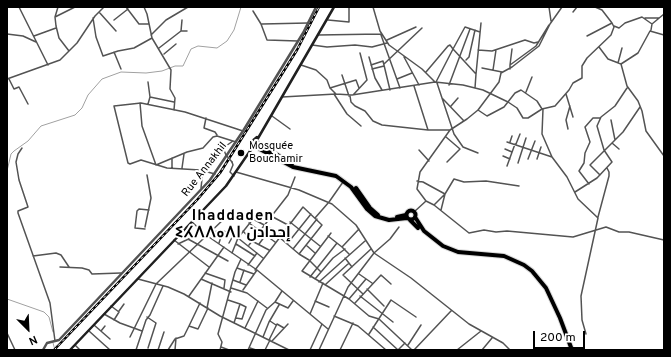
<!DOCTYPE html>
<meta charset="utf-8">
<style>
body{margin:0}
#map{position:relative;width:671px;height:357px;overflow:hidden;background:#fff;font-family:Overpass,sans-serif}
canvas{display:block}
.frame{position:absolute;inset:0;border:8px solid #000;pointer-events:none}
.north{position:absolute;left:8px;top:309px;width:40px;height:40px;-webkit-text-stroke:3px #fff;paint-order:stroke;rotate:156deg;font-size:11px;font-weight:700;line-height:16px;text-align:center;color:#000}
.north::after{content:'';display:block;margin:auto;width:14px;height:18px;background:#000;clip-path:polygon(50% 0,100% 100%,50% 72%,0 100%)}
.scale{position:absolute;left:533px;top:331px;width:52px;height:18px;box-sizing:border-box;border:2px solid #000;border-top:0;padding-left:5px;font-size:12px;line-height:14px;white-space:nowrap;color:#000;-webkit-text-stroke:3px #fff;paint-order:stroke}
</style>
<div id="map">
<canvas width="671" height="357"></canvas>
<div class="frame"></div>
<div class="north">N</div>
<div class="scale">200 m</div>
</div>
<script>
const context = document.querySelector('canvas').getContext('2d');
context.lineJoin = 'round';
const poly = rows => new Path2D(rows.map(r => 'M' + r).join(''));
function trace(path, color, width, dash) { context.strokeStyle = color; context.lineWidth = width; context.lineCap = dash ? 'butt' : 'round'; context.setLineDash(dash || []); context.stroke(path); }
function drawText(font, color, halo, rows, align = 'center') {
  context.font = font + ' Overpass,Cairo,"Noto Sans Tifinagh",sans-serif'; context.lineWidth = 4; context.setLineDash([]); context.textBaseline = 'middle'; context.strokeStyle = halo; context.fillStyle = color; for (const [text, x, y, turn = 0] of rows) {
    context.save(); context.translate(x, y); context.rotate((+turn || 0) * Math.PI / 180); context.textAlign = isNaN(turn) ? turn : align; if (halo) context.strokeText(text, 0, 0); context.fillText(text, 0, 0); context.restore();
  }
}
trace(poly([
 [7,171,11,154,14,151,28,141,41,126,75,115,82,108,88,95,102,79,121,72,146,73,162,71,175,66,183,66,191,49,198,46,217,48,227,41,234,30,241,7],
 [7,299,44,312,49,317,53,332],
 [53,343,55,350]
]), '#a1a1a1', 1);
trace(poly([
 [56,345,57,350]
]), '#d9d9d9', 1.5, [1.5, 1]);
const trunk = poly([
 [258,143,292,164],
 [256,147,293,167,336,176,351,187,367,209,375,216,389,220,407,218],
 [356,188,370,208,378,215],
 '406.5 215a4.5 4.5 0 1 1 9 0a4.5 4.5 0 1 1-9 0Z',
 [397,217,406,215],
 [415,217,424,231,443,246,458,252,504,256,524,265,532,271,546,288,560,318,572,350],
 [410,220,418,228]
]);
trace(trunk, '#dbdbdb', 6);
trace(poly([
 [19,7,48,65],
 [58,7,55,17,56,26,59,38,69,51],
 [126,7,139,24,149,24],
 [144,7,147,14,152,38,171,70,170,89,175,98,174,110],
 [373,7,380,31,389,45,422,69,435,82],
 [549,7,551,21],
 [253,11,261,24,267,40,298,41],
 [99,12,116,31],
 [573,12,577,7],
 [55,17,75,7],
 [93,18,96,37,103,56,118,51,134,48,152,38],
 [645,18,659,18],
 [114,20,128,9],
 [328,20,349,22,349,7],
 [262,24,308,23],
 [614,26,619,28,625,23,642,17,652,24],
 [651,30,652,24,664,14],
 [181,31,182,20],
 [7,34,23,36,36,42],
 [151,35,166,20,188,7],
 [318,35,381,34],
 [381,35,400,88],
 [664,35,650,31,638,53,621,64,627,86,638,101,642,111,646,131,664,156],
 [34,36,56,28],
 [587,36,612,23],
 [387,40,416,27],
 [312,45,327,47,355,45,372,47,387,43],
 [599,47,608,59,621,64],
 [159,48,181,31,187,31],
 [478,50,492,51,525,40,534,43,538,42],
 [114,52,121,69],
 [164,54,176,44],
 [369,57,375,78,382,90],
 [404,57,419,85],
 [466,60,469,57,475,30],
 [618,63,622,48],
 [384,64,422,28],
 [301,65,316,70,327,80,330,88,336,94],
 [371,65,383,61,390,90],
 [510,65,512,49],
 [482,68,502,72],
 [372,69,384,66],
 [510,69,510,65,536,46,549,25],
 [493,70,496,50],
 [426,72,448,46,450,45,453,49,465,27,480,32],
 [476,74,481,23],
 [342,75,349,96],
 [7,79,60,60,77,43,95,16,104,7],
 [9,79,14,89,19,87,28,104],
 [397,79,412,73],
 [148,82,150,97,148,104],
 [436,82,453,49,476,74,475,88],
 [437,83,454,134,463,147,478,153],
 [449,85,470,29],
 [414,86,428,130],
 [330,88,356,80,359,88],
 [526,92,532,77],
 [334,94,347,114,361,126],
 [566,94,573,117],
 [353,95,367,80,360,53],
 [350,96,351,102,355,106,365,111,373,121,382,125,428,130,450,130,467,119,478,110,499,82,501,73,512,67,539,46,550,24,562,7],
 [150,97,174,102],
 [282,97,336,94,352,95,435,82,463,85,483,90,508,102,517,108,523,118,528,118,542,109,555,106,569,90,573,83,582,78,582,66,587,58,611,35,614,27,612,23,602,10,595,7],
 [443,99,464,121],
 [140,103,142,126,156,165],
 [451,106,458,98],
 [543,109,542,134,552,157,567,177,578,199,598,218,581,296,582,320,586,334],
 [478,110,487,116,504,107,515,93,521,90,537,101,542,109],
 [272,116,290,129],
 [206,118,204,128,215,132,217,135],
 [611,120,615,140],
 [568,129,566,120,570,106],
 [446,137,460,149,447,162],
 [507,142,552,157],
 [510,142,512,136],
 [612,143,619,149],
 [516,144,520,134],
 [22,148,18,154,16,162,19,180,28,207,18,211,18,213,50,303,55,341],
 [505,149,512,152],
 [419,150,429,161],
 [226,155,223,148,233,141],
 [503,156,510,159],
 [528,159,535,141],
 [537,159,541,147],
 [232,162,233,165,230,172,234,176],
 [518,163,526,138],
 [156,165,187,152,203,148,213,137,217,136,236,142],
 [507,166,515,144],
 [172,168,172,158],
 [182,168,184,154],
 [236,172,299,190,332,204,356,225,374,253,411,278,469,324,503,343,510,350],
 [215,174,200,170,167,168,141,160,130,164,128,163,114,106,141,103,185,112,243,131],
 [600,175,590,165,623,132,640,107],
 [417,181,423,182,445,194,441,210],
 [589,184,579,171,584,163,585,153,590,142,585,127,593,118,600,118],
 [201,188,203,170],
 [575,192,597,178,612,162,604,150,597,126,601,117,615,106,627,88],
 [426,201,434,205,469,233,484,230,496,232,507,231,573,237,606,227,619,232,629,232,664,240],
 [434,205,445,194,454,179,464,182,486,181,519,186],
 [414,212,426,201,417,189,420,172,450,130],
 [271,216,288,225],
 [598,217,609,176,609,172,607,168],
 [315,218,329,202,343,182],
 [192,222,206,235,257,270,328,329],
 [290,222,320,246],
 [249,223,275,242],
 [145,227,151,198,147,175],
 [145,229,135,228,137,211,139,209,149,210],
 [243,231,252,241,269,250],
 [210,232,223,231,239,236],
 [331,233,302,271,349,299,369,316,379,319,412,350],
 [328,236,342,247],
 [279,237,299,254,309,260,321,272],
 [238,238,263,258],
 [188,239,228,261],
 [174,240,209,267],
 [219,243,223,231],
 [229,243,234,234],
 [178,244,203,232],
 [236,244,255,256],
 [259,244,265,236],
 [287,244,311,214],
 [249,245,288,195,295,177],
 [306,245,315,253],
 [293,249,317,219],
 [232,253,238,238,253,219,281,234],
 [349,254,342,247,359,229],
 [33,256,56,253,61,255,69,267],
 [345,258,352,267],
 [248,265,257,253],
 [60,267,82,268,89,270,92,274,121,273],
 [237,268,254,274],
 [255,270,303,207,322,225,299,254],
 [205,273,225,280,224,288],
 [359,274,372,283],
 [310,277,337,243],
 [138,279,168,287,184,294,220,316,289,350],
 [201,279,231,292],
 [315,279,333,258,345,249],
 [233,280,246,285],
 [240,282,244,270],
 [319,282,365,241],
 [326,284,349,263],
 [231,288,247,293,267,308],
 [367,289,384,306],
 [243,290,257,270],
 [363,294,343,275,371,249],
 [189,296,224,247],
 [360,296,393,322],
 [349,299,366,279],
 [228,300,240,304,234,323],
 [315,301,329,307],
 [275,302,288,308,293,301],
 [355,303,381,275,391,284],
 [111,306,119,312,114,320],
 [207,308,212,283],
 [119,311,124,304],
 [104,314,120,323,142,331],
 [310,314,323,283],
 [334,316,358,326,386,350],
 [147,317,156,323,148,348],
 [236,318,242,319,246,307,240,304],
 [270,321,276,325],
 [94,325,110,339],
 [189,326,200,303],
 [373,327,398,350],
 [245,328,258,301],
 [89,331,110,350],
 [101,331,105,326],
 [7,333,15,350],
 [369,334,391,300,416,317],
 [130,337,156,284,226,217],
 [263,337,269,322,279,305],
 [269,340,277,324,284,328],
 [272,341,288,324],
 [75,345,80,350],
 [408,345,421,325],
 [221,347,229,350],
 [250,348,256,350],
 [136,350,146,320,150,315,163,286],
 [158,350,164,332],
 [168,350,175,339,184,336,189,326,198,329,208,308],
 [175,350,176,338],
 [220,350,222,342,218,334,235,272,241,259],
 [248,350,266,310,275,302,282,291],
 [265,350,270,340],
 [310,350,322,324],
 [319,350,348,287,374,253,390,239,399,227],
 [340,350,353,323],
 [398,350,405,343],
 [414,350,451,311],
 [457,350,481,331],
 [482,350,492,338]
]), '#535353', 1.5);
trace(poly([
 [43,350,47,343,59,340,210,180,243,131,303,33,316,7]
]), '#535353', 2.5);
trace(poly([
 [257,140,334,7],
 [250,150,251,142,257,137],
 [70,350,226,186,250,151,257,146,257,140]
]), '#202020', 2.5);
trace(trunk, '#000', 4);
const rail = poly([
 [54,350,197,200,220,173,297,50,319,7]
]);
trace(rail, '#000', 2.5);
trace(rail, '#fff', 1, [3]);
trace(poly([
 [226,155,232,162]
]), '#535353', 1.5);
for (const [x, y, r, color] of [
 [241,153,4,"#000"]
]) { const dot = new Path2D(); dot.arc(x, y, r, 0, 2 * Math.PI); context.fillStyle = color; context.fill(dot); trace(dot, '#fff', 1.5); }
drawText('11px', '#000', '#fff', [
 ["Mosquée",249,147],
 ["Bouchamir",249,160]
], 'left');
drawText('11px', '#000', '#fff', [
 ["Rue Annakhil",205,170,-52]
]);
context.letterSpacing = '1px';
drawText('bold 15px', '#000', '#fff', [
 ["Ihaddaden",233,217],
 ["ⵉⵃⴷⴷⴰⴷⵏ إحدادن",233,234]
]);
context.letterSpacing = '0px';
</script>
